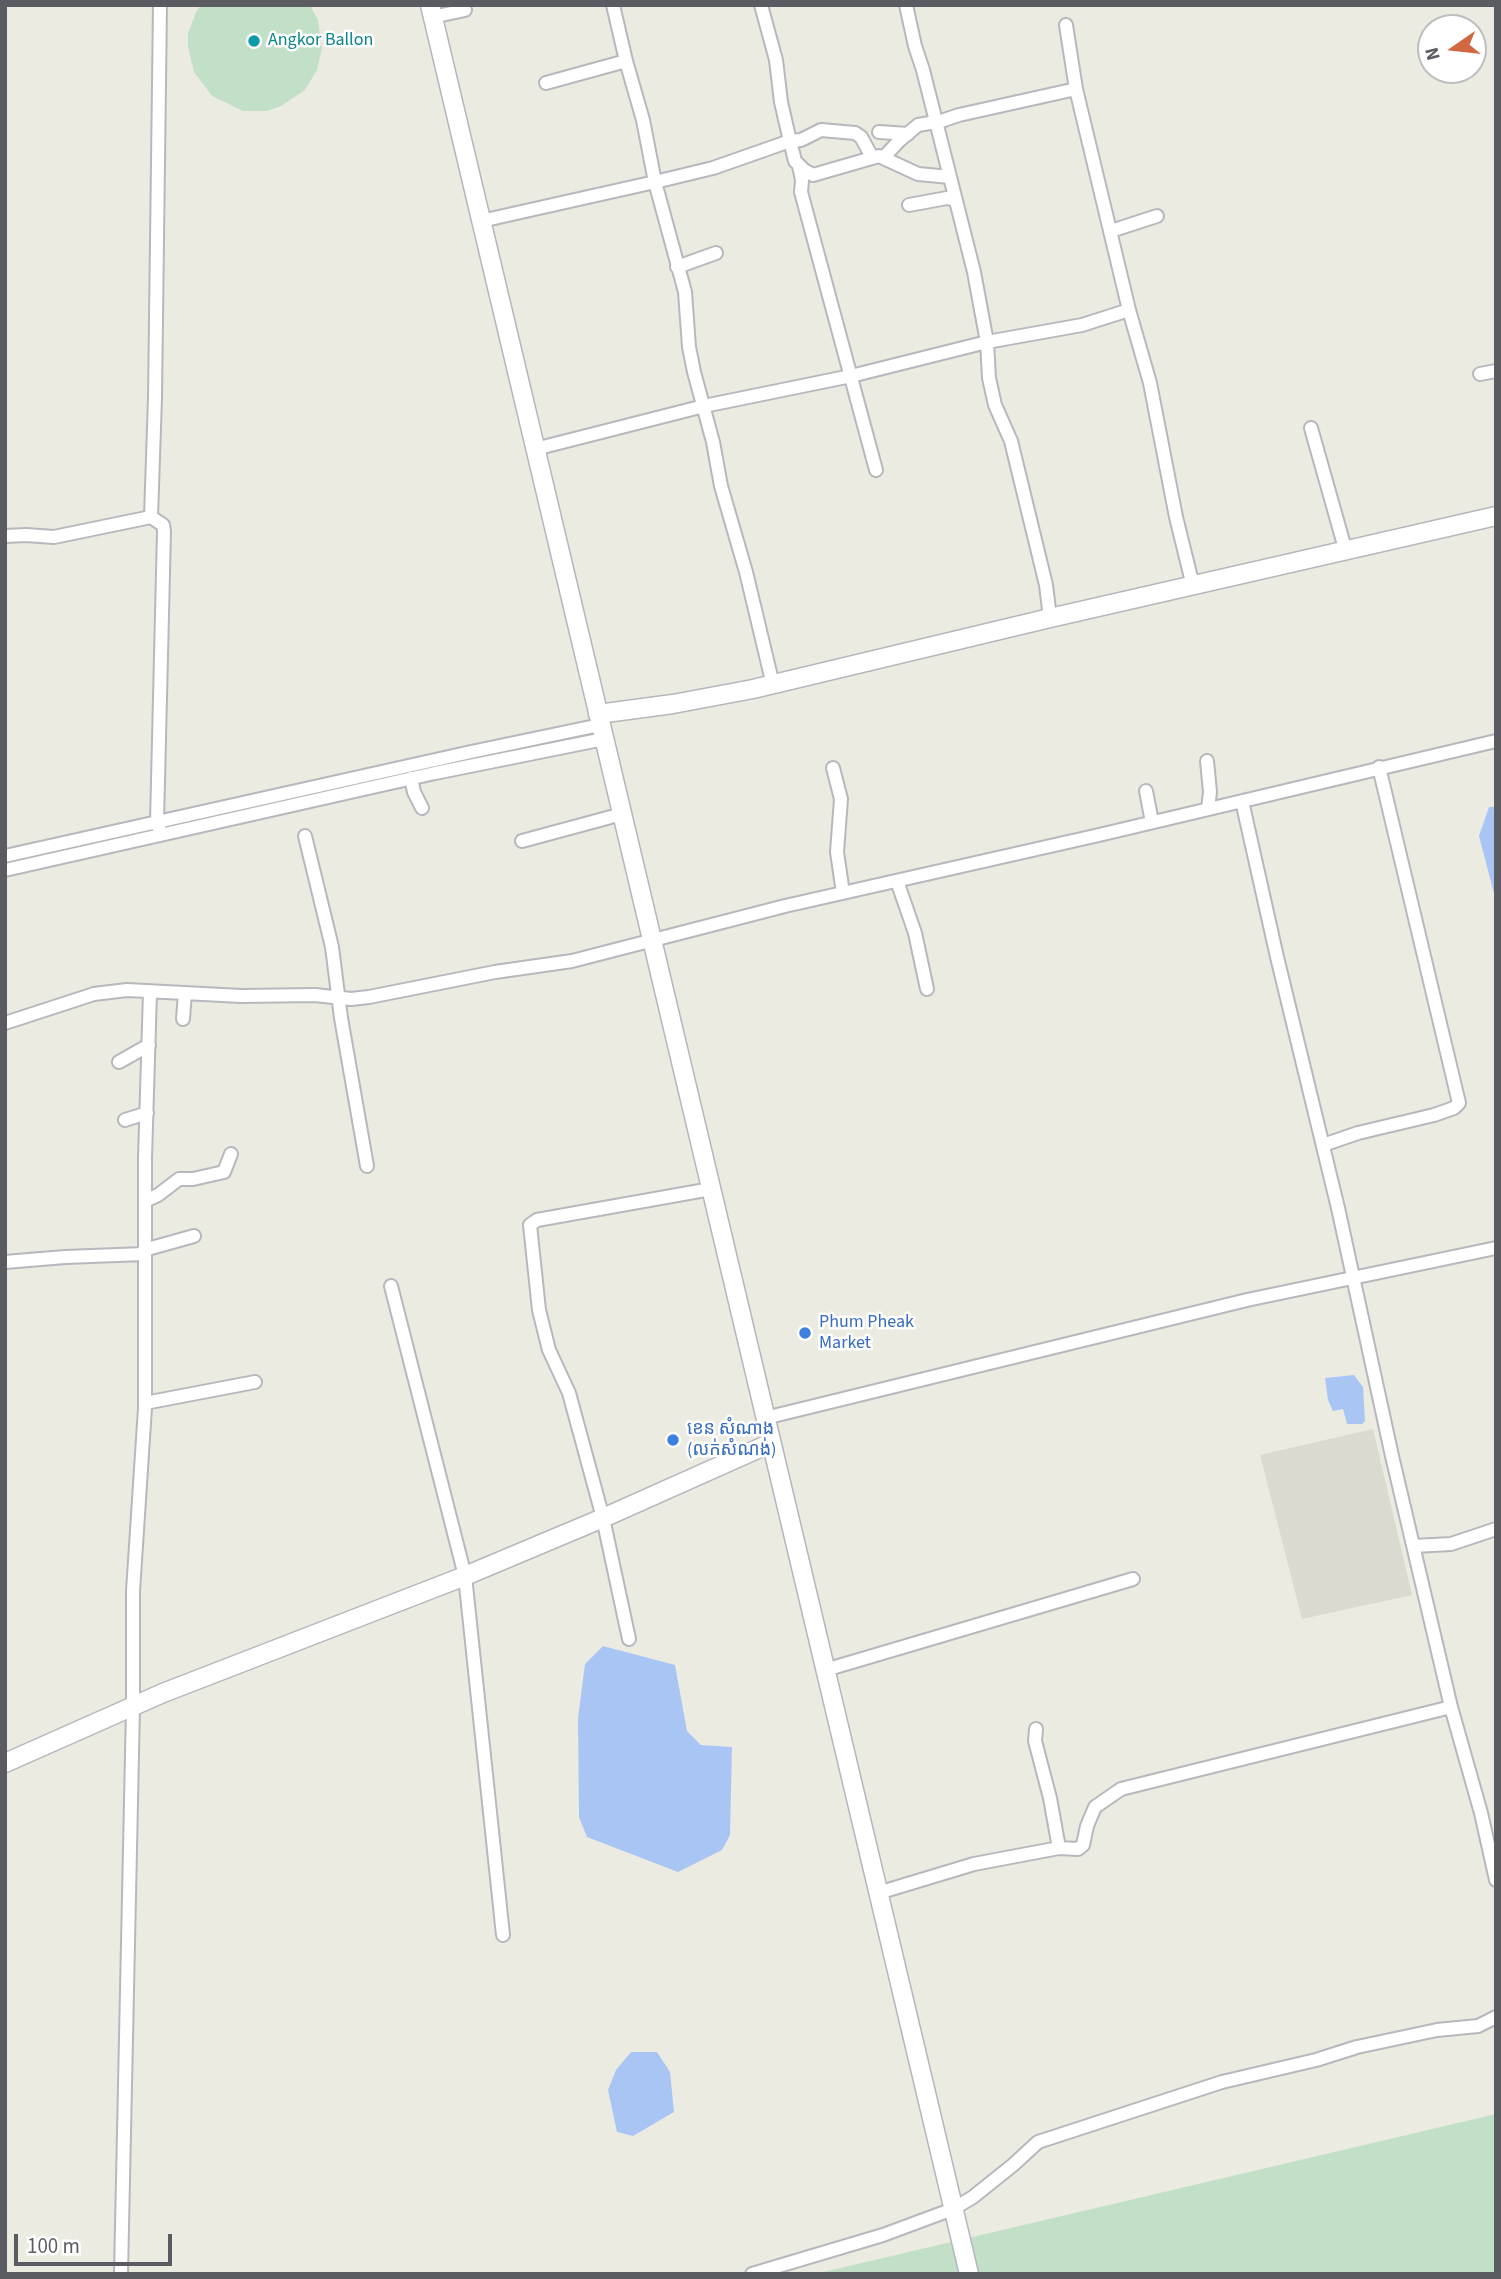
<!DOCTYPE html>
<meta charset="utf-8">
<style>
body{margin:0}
#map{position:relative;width:1501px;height:2279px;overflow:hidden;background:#ebebe2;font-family:"Source Sans 3",sans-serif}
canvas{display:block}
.frame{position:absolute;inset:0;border:7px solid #5a5c61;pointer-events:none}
.north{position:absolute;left:1417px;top:14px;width:70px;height:70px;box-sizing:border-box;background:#fff;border:2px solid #bdbec0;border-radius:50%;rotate:256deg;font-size:19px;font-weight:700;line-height:28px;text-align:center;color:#5a5c61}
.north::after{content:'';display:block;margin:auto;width:24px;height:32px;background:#d26841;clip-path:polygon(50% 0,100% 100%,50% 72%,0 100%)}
.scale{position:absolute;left:14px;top:2234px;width:158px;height:32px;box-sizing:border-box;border:4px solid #5a5c61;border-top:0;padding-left:9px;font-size:21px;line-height:24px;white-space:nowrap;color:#5a5c61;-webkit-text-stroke:5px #fff;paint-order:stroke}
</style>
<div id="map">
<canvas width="1501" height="2279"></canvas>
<div class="frame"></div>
<div class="north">N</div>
<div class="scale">100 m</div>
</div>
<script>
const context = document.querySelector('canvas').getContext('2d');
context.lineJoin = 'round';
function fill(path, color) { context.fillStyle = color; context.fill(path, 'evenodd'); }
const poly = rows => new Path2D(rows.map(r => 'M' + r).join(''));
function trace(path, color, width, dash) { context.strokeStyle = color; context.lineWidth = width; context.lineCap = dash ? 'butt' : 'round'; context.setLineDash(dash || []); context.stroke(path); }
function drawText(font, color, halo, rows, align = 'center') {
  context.font = font + ' "Source Sans 3","Noto Sans Khmer",sans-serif'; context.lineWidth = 5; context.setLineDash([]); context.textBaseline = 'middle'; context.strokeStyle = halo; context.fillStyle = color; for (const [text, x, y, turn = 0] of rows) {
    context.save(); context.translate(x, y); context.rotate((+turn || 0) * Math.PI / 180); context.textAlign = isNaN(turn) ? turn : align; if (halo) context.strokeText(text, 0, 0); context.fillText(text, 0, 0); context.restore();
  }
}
fill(poly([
 [1373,1429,1412,1595,1302,1619,1260,1455]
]), '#dbdad0');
fill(poly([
 [201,5,310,5,318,20,322,48,317,70,305,90,281,106,267,111,243,111,212,96,194,72,188,47,188,34,196,12],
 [1496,2114,1496,2274,815,2274]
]), '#c1e0c7');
fill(poly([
 [1489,807,1496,807,1496,901,1479,836],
 [1354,1375,1363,1387,1365,1421,1362,1424,1347,1424,1343,1409,1333,1411,1328,1400,1325,1378],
 [603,1646,675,1665,687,1731,701,1745,732,1747,730,1835,722,1850,678,1872,587,1837,579,1817,578,1718,585,1664],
 [631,2052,657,2052,670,2072,674,2112,633,2136,617,2132,608,2090,616,2070]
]), '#a9c5f4');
const street = poly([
 [160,5,155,398,151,517,163,525,164,531,157,822,161,834],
 [613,5,626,61],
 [761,5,776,60,781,102,790,141,713,168,655,182,685,292,689,347,694,372,713,442,721,486,746,572,773,685],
 [906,5,915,46,923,70,974,272,987,342,989,378,995,405,1011,441,1046,585,1050,618],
 [432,17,465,10],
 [1066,25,1076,89,1129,310,1150,383,1176,517,1193,586],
 [936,124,944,120,959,115,1076,89],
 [879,132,908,134],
 [872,157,861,137,855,133,821,130,801,140,790,141,795,161,804,170,813,175,879,156,918,174,950,177],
 [884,157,899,141,918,125,936,122],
 [799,166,802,180,801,192,876,470],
 [909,205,947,198,956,200],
 [481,221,655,182,643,120,626,61,546,83],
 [1111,231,1157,216],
 [677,267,716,253],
 [1480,374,1496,371],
 [1311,428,1346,552],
 [535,449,704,406,851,376,987,342,1082,325,1129,310],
 [5,536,26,535,54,537,151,517],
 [1207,761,1210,792,1208,809],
 [833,768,841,799,837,852,843,893],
 [411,778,414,792,422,808],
 [1146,791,1152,822],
 [1242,801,1277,957,1338,1208,1392,1456,1451,1707,1481,1813,1496,1880],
 [305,836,332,947,341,1018,367,1166],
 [522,841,622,814],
 [5,856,471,752,600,725],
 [5,870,435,773,604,739],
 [897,881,915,933,927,989],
 [183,1019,185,993],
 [5,1023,94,994,127,990,241,996,315,995,351,999,369,997,495,972,572,961,785,906,1099,835,1496,741],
 [119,1062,149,1045],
 [125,1120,147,1113],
 [1323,1145,1358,1133,1434,1115,1454,1108,1459,1103,1379,767],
 [145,1201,158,1195,179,1179,193,1179,224,1172,231,1154],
 [144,1250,194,1236],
 [5,1262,65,1257,144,1254],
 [391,1286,465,1576,503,1935],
 [145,1403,255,1382],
 [765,1418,1247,1300,1496,1248],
 [1414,1546,1451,1544,1496,1529],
 [629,1639,603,1518,569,1393,549,1350,539,1310,530,1225,537,1220,711,1189],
 [825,1670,1133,1579],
 [1036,1729,1035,1741,1050,1798,1059,1848],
 [878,1893,974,1864,1059,1848,1078,1849,1083,1845,1087,1826,1095,1807,1121,1789,1451,1707],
 [121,2274,133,1707,133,1591,145,1408,145,1158,150,992],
 [752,2274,883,2235,953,2209,973,2197,1013,2165,1038,2142,1222,2082,1316,2060,1357,2047,1437,2030,1478,2026,1496,2017]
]);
const secondary = poly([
 [430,5,969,2274],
 [598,714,673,704,753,689,1050,618,1496,516],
 [5,1763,163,1693,465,1576,603,1518,771,1443]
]);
trace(street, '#b7b8bd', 16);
trace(secondary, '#b5b7bc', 21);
trace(street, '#fff', 12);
trace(secondary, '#fff', 18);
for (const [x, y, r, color] of [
 [254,41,7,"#0f9aa8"],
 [805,1333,7,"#3f7fe0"],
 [673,1440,7,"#3f7fe0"]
]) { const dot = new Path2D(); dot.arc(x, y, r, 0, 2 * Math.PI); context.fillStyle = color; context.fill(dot); trace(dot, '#fff', 2.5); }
drawText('18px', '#0d838f', '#fff', [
 ["Angkor Ballon",268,41]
], 'left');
drawText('18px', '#366cbe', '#fff', [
 ["Phum Pheak",819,1323],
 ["Market",819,1344],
 ["ខេន សំណាង",687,1430],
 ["(លក់សំណង់)",687,1451]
], 'left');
</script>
